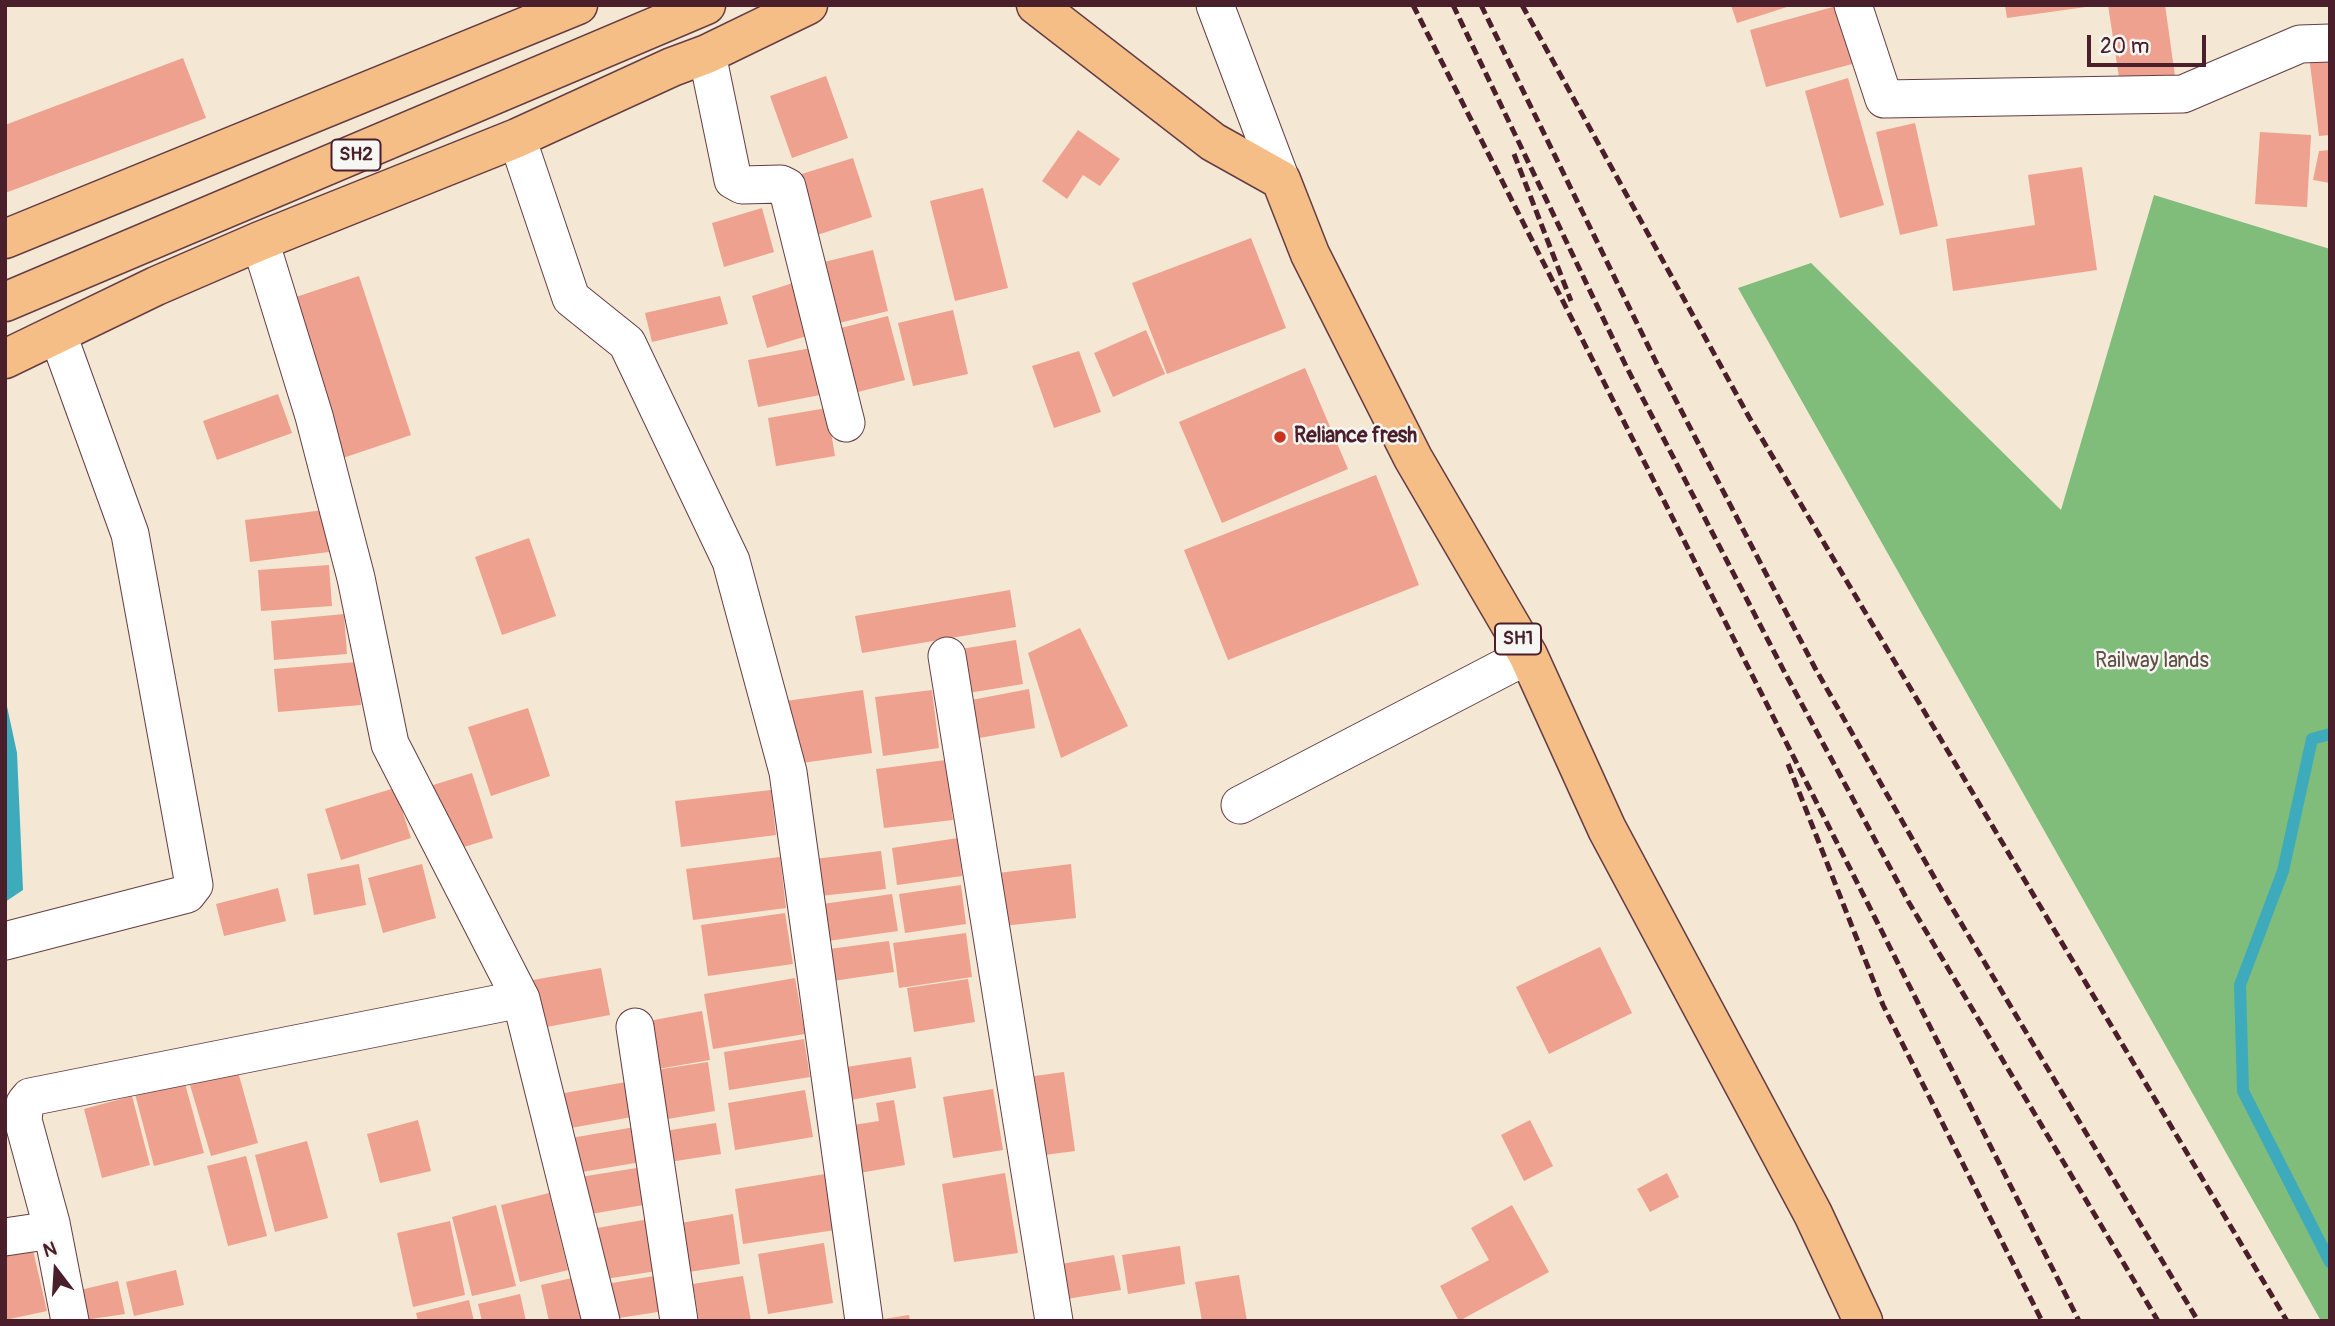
<!DOCTYPE html>
<style>
body{margin:0}
#map{position:relative;width:2335px;height:1326px;overflow:hidden;background:#f4e7d4;font-family:Pangolin,sans-serif}
canvas{display:block}
.frame{position:absolute;inset:0;border:7px solid #4a1f2b;pointer-events:none}
.north{position:absolute;left:21px;top:1235px;width:70px;height:70px;-webkit-text-stroke:5px #f6f6f2;paint-order:stroke;rotate:343deg;font-size:19px;font-weight:700;line-height:28px;text-align:center;color:#4a1f2b}
.north::after{content:'';display:block;margin:auto;width:24px;height:32px;background:#4a1f2b;clip-path:polygon(50% 0,100% 100%,50% 72%,0 100%)}
.scale{position:absolute;left:2087px;top:35px;width:119px;height:32px;box-sizing:border-box;border:4px solid #4a1f2b;border-top:0;padding-left:9px;font-size:21px;line-height:24px;white-space:nowrap;color:#4a1f2b;-webkit-text-stroke:5px #f6f6f2;paint-order:stroke}
</style>
<div id="map">
<canvas width="2335" height="1326"></canvas>
<div class="frame"></div>
<div class="north">N</div>
<div class="scale">20 m</div>
</div>
<script>
const context = document.querySelector('canvas').getContext('2d');
context.lineJoin = 'round';
function fill(path, color) { context.fillStyle = color; context.fill(path, 'evenodd'); }
const poly = rows => new Path2D(rows.map(r => 'M' + r).join(''));
function trace(path, color, width, dash) { context.strokeStyle = color; context.lineWidth = width; context.lineCap = dash ? 'butt' : 'round'; context.setLineDash(dash || []); context.stroke(path); }
function drawText(font, color, halo, rows, align = 'center') {
  context.font = font + ' Pangolin,sans-serif'; context.lineWidth = 5; context.setLineDash([]); context.textBaseline = 'middle'; context.strokeStyle = halo; context.fillStyle = color; for (const [text, x, y, turn = 0] of rows) {
    context.save(); context.translate(x, y); context.rotate((+turn || 0) * Math.PI / 180); context.textAlign = isNaN(turn) ? turn : align; if (halo) context.strokeText(text, 0, 0); context.fillText(text, 0, 0); context.restore();
  }
}
fill(poly([
 [2154,195,2330,249,2330,1321,2321,1321,1738,288,1811,263,2061,510]
]), '#80bc7a');
fill(poly([
 [5,697,17,753,23,890,5,902]
]), '#3eabbc');
trace(poly([
 [2330,734,2312,739,2283,871,2240,985,2243,1091,2330,1262]
]), '#3eabbc', 12);
fill(poly([
 [1731,5,1790,5,1790,6,1737,23],
 [1840,5,1856,63,1766,87,1750,30],
 [2005,5,2086,5,2086,7,2007,18],
 [2108,5,2165,5,2175,76,2120,84],
 [2330,53,2330,135,2319,136,2309,56],
 [183,58,206,118,5,193,5,125],
 [826,76,848,138,792,158,770,96],
 [1848,78,1884,205,1840,218,1805,91],
 [1915,123,1938,226,1900,235,1876,132],
 [1078,130,1120,159,1100,186,1083,175,1067,199,1042,181],
 [2260,132,2311,135,2307,207,2255,204],
 [2330,150,2330,183,2313,180,2319,151],
 [853,158,872,217,811,237,792,177],
 [2082,167,2097,270,1953,291,1946,239,2035,225,2028,175],
 [983,188,1008,288,955,301,930,201],
 [762,208,774,252,724,267,712,223],
 [1251,238,1286,328,1167,374,1132,283],
 [873,250,888,311,831,325,816,264],
 [359,276,411,435,334,461,281,302],
 [793,283,810,335,767,348,752,296],
 [720,296,728,324,652,342,645,313],
 [953,310,968,374,913,386,898,323],
 [888,316,905,380,850,394,833,330],
 [1146,330,1165,374,1113,397,1094,353],
 [811,348,820,395,758,407,748,360],
 [1079,351,1101,412,1054,428,1032,366],
 [1305,368,1348,469,1222,523,1179,422],
 [278,394,292,433,217,460,203,421],
 [827,408,835,456,776,466,768,418],
 [1376,475,1419,585,1228,660,1184,550],
 [324,510,329,552,250,562,245,520],
 [529,538,556,616,502,635,475,557],
 [329,565,332,606,261,611,258,570],
 [1010,590,1016,627,862,653,855,616],
 [344,614,347,654,274,660,271,621],
 [1080,628,1128,726,1061,758,1028,653],
 [1016,640,1023,684,962,694,955,650],
 [357,662,361,705,278,712,274,669],
 [1029,689,1035,728,968,740,961,702],
 [863,690,872,753,795,764,786,701],
 [932,690,939,748,883,756,875,697],
 [528,708,550,776,491,796,468,727],
 [946,760,953,820,884,828,876,769],
 [472,773,493,838,451,851,430,786],
 [395,788,411,838,341,860,325,809],
 [771,790,776,835,681,847,675,801],
 [958,838,962,876,897,885,892,848],
 [881,851,886,889,810,897,806,860],
 [780,857,786,908,693,920,686,869],
 [359,864,366,905,314,915,307,874],
 [422,864,436,918,383,933,368,878],
 [1071,864,1076,918,1003,926,998,873],
 [961,885,966,924,905,933,899,894],
 [278,888,286,921,224,936,216,904],
 [892,894,898,931,821,942,816,905],
 [785,913,793,964,708,976,701,925],
 [966,933,972,977,899,988,893,943],
 [889,941,894,972,826,982,822,950],
 [1600,947,1632,1013,1549,1054,1516,987],
 [601,968,610,1015,536,1029,527,981],
 [795,978,805,1034,713,1049,704,994],
 [968,979,975,1022,914,1032,907,988],
 [702,1011,710,1060,646,1071,638,1023],
 [804,1039,810,1077,729,1090,724,1052],
 [911,1057,916,1088,845,1101,840,1068],
 [708,1062,715,1111,656,1121,649,1071],
 [238,1072,258,1143,211,1156,190,1085],
 [1064,1072,1075,1151,1037,1156,1027,1077],
 [184,1080,204,1153,154,1166,135,1094],
 [626,1082,632,1117,565,1129,559,1094],
 [993,1089,1003,1150,953,1158,943,1097],
 [805,1090,813,1137,735,1150,728,1103],
 [132,1096,150,1165,102,1178,84,1109],
 [894,1100,905,1165,854,1174,847,1126,879,1121,876,1103],
 [418,1120,431,1171,380,1183,367,1134],
 [1530,1120,1553,1166,1524,1181,1501,1135],
 [716,1123,721,1154,663,1163,658,1132],
 [635,1127,641,1162,576,1173,571,1138],
 [307,1141,328,1218,275,1232,255,1155],
 [246,1156,267,1236,228,1246,207,1166],
 [643,1167,649,1204,585,1215,580,1177],
 [1005,1173,1018,1253,954,1262,942,1184],
 [1667,1173,1679,1197,1650,1212,1637,1189],
 [825,1174,835,1230,743,1244,735,1189],
 [549,1193,568,1270,520,1282,501,1205],
 [496,1205,516,1286,472,1296,452,1217],
 [1512,1205,1549,1272,1459,1321,1440,1286,1489,1260,1471,1228],
 [733,1214,740,1264,689,1272,681,1223],
 [655,1218,663,1270,599,1280,591,1229],
 [450,1221,465,1295,413,1307,397,1233],
 [824,1243,833,1303,768,1314,758,1254],
 [32,1246,47,1311,5,1320,5,1252],
 [1180,1246,1185,1284,1128,1294,1122,1255],
 [1114,1255,1121,1290,1055,1301,1049,1266],
 [176,1270,184,1305,134,1316,126,1282],
 [666,1274,671,1310,612,1319,606,1284],
 [1239,1275,1247,1321,1202,1321,1195,1282],
 [743,1276,751,1321,699,1321,693,1284],
 [572,1278,582,1321,549,1321,541,1285],
 [118,1281,125,1314,78,1321,72,1292],
 [520,1294,526,1321,482,1321,478,1304],
 [469,1300,474,1321,418,1321,416,1313],
 [909,1315,910,1321,885,1321,884,1319]
]), '#eea18e');
const street = poly([
 [1215,5,1281,180],
 [1853,5,1884,99,2183,94,2300,44,2330,43],
 [707,54,733,180,742,185,781,184,787,187,846,423],
 [517,138,571,298,627,343,731,561,788,772,864,1321],
 [260,241,314,416,356,578,390,744,521,999,601,1321],
 [947,656,1054,1321],
 [1240,805,1528,655],
 [5,941,187,894,194,885,130,534,58,335],
 [635,1027,679,1321],
 [5,1237,52,1230],
 [70,1321,51,1223,23,1120,25,1103,30,1097,521,999]
]);
const primary = poly([
 [1036,5,1213,142,1281,180,1310,254,1413,458,1528,655,1607,829,1813,1214,1863,1321],
 [5,239,578,5],
 [5,302,706,5],
 [5,359,156,286,260,241,517,138,672,67,707,54,808,5]
]);
trace(street, '#643d44', 39);
trace(primary, '#643d44', 41);
trace(street, '#fff', 37);
trace(primary, '#f6be87', 38);
trace(poly([
 [1413,5,2079,1321],
 [1453,5,1626,366,1785,673,1908,901,2158,1321],
 [1481,5,1656,362,1815,668,1942,891,2198,1321],
 [1522,5,1749,417,2287,1321],
 [1514,154,1571,301],
 [1788,764,1883,1005,2042,1321]
]), '#4a1f2b', 5, [10, 5]);
for (const [x, y, r, color] of [
 [1280,437,7,"#c8321e"]
]) { const dot = new Path2D(); dot.arc(x, y, r, 0, 2 * Math.PI); context.fillStyle = color; context.fill(dot); trace(dot, '#f6f6f2', 2.5); }
for (const [x, y, w] of [
 [356,155,49],
 [1518,639,46]
]) { const box = new Path2D(); box.roundRect(x - w / 2, y - 15.5, w, 31, 5); context.fillStyle = '#f6f6f2'; context.fill(box); trace(box, '#4a1f2b', 2); }
drawText('bold 19px', '#4a1f2b', null, [
 ["SH2",356,155],
 ["SH1",1518,639]
]);
drawText('bold 21px', '#4a1f2b', '#f6f6f2', [
 ["Reliance fresh",1294,437]
], 'left');
drawText('21px', '#604e44', '#f6f6f2', [
 ["Railway lands",2152,662]
]);
</script>
